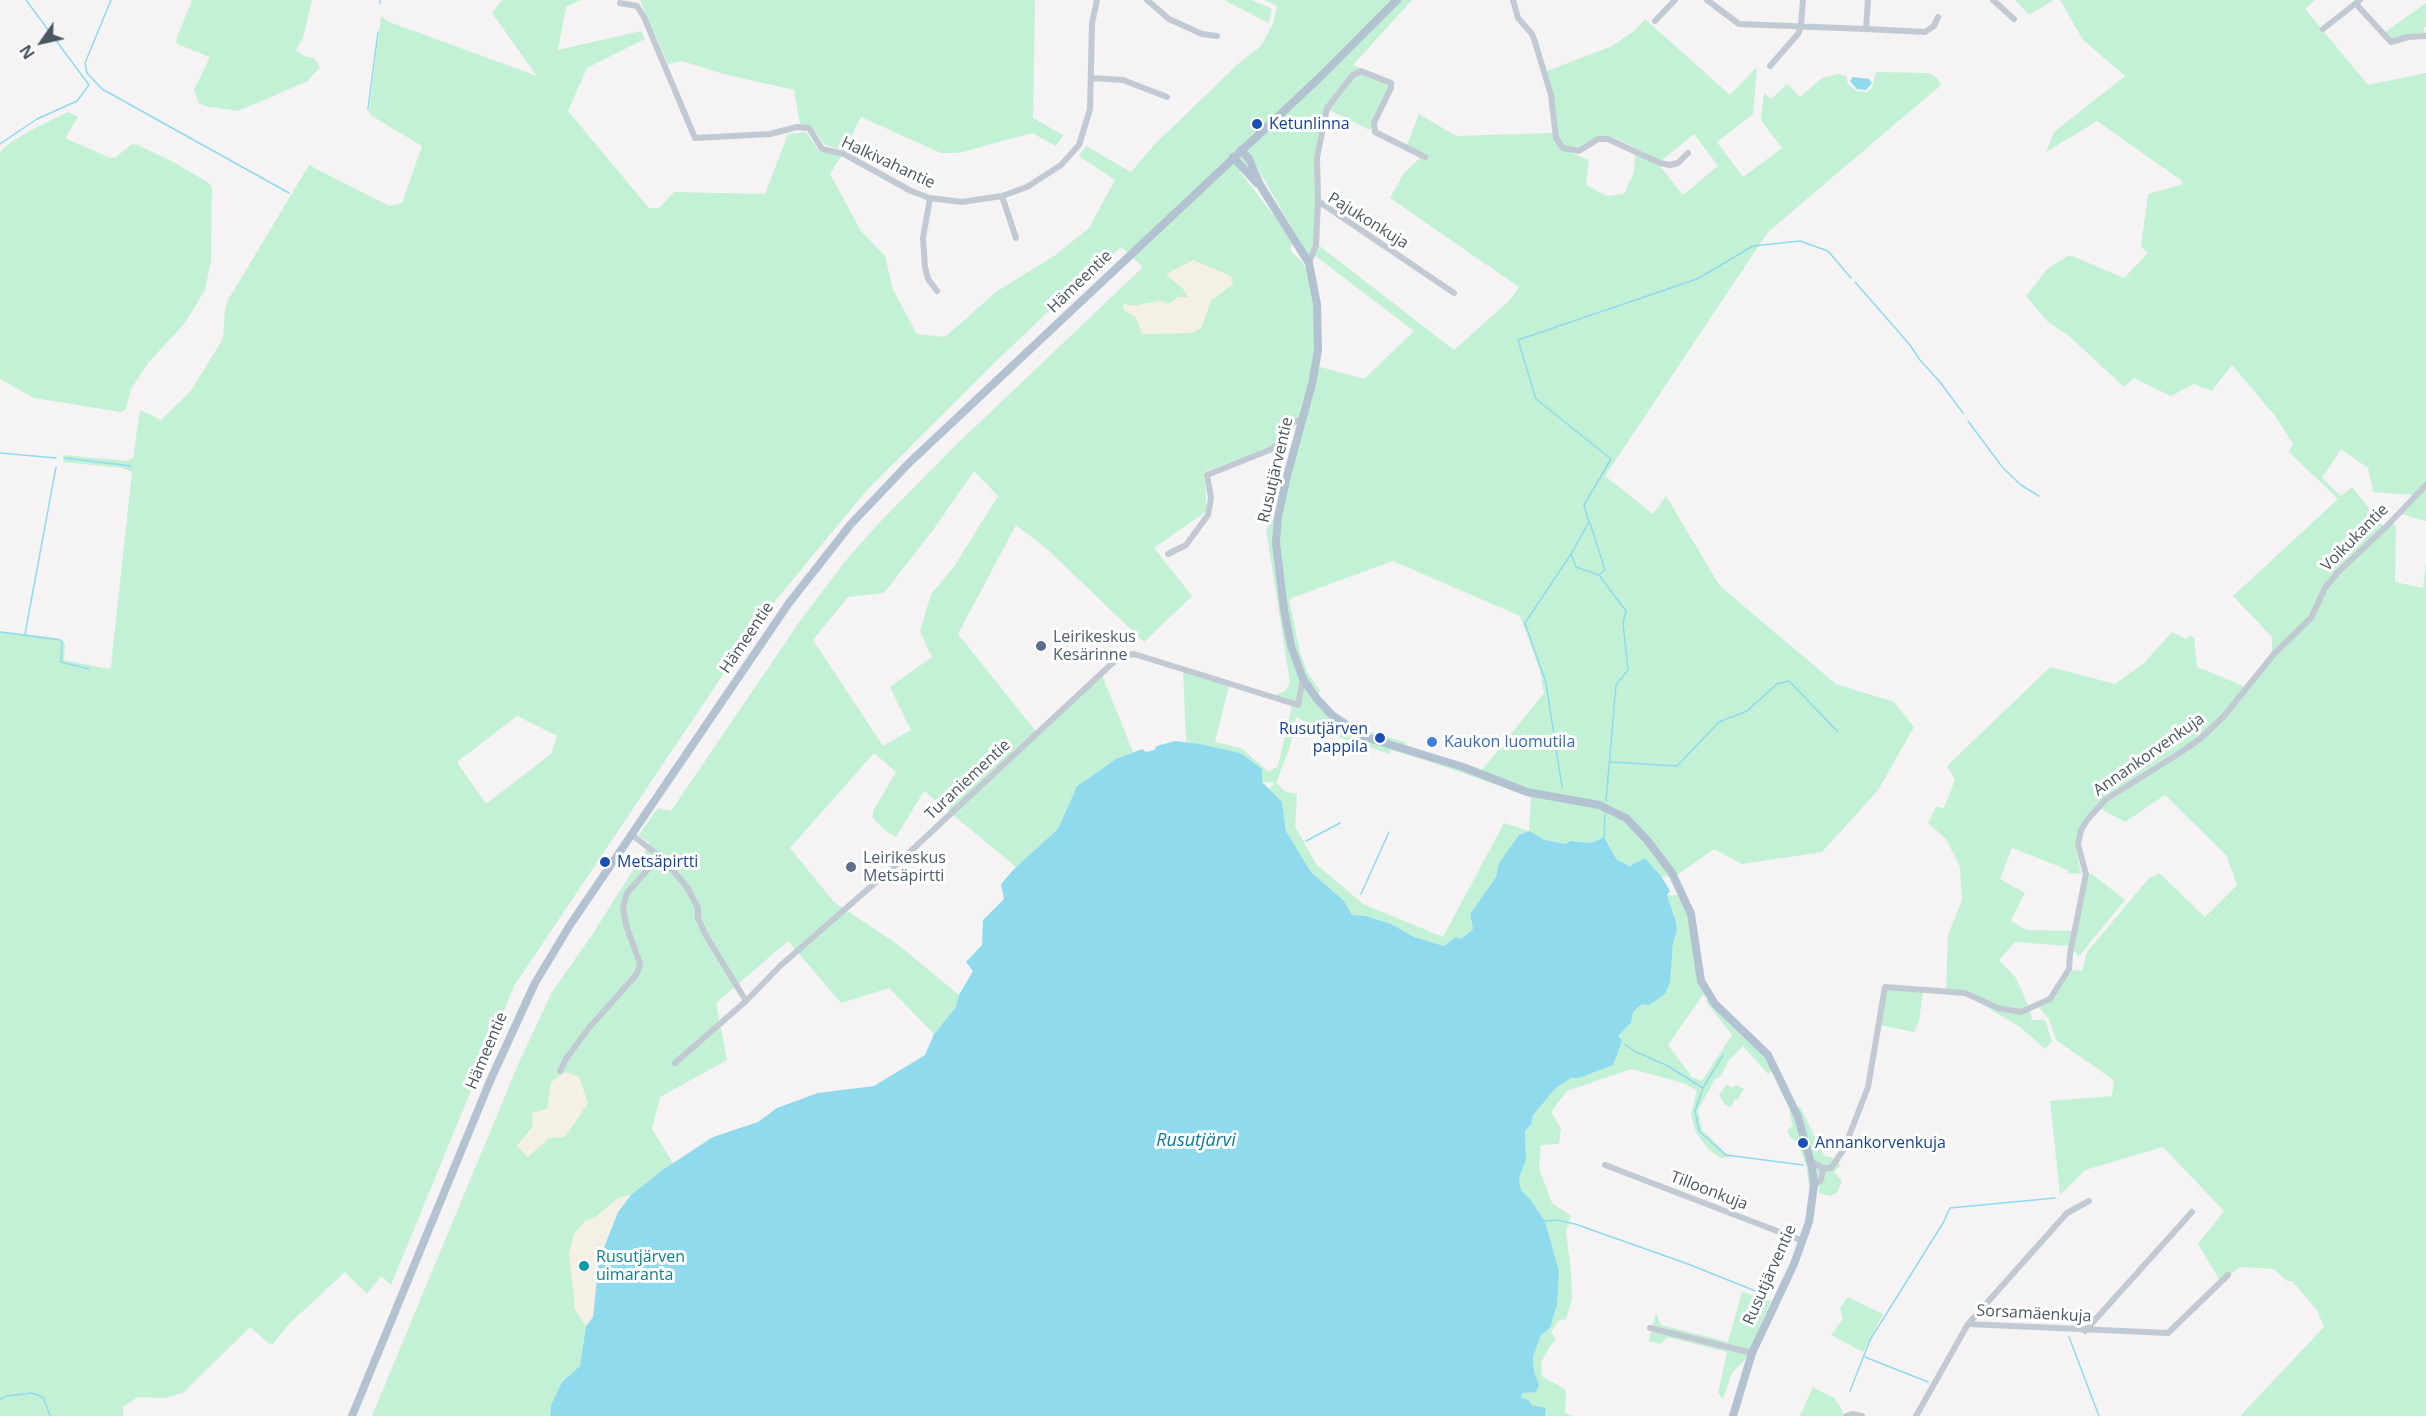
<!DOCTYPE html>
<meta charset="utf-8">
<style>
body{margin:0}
#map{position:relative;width:2426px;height:1416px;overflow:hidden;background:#f5f3f3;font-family:"Open Sans",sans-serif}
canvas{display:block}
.north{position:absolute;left:12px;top:12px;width:60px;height:60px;-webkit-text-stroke:4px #fff;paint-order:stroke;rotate:236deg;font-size:16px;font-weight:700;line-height:24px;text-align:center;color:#4a5661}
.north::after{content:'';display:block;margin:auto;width:21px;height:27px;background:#4a5661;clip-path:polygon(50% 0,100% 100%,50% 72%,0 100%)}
</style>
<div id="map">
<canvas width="2426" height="1416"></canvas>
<div class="north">N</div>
</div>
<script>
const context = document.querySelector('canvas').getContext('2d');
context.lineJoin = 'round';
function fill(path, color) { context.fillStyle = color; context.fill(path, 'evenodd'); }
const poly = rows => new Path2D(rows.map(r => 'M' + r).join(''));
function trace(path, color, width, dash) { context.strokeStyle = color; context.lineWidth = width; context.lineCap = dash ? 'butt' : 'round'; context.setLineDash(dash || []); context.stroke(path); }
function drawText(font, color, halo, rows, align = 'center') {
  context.font = font + ' "Open Sans",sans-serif'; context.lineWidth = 6; context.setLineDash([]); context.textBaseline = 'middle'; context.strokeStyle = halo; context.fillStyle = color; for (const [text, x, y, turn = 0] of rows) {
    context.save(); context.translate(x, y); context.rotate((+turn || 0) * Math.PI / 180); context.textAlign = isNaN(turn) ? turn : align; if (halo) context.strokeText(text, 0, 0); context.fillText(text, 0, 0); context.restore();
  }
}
fill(poly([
 [192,0,312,0,303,38,296,50,304,56,314,58,320,67,308,81,238,111,205,106,199,103,194,90,210,57,177,44,176,40],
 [502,0,581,0,566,7,558,50,641,31,645,39,587,68,568,111,649,208,659,208,674,192,765,194,788,134,806,132,819,151,842,155,830,174,861,231,885,256,893,290,917,334,945,337,996,292,1054,256,1089,228,1115,180,1079,156,1086,146,1131,172,1155,144,1238,64,1261,46,1273,24,1277,6,1264,0,1412,0,1353,65,1394,83,1370,130,1329,110,1319,152,1317,244,1454,350,1509,301,1519,287,1390,198,1404,173,1420,158,1407,145,1419,114,1456,136,1552,133,1562,149,1589,160,1586,185,1607,196,1624,194,1634,172,1635,152,1659,165,1683,195,1718,166,1694,134,1661,161,1620,140,1608,136,1575,150,1564,146,1558,137,1547,71,1610,47,1633,32,1645,19,1730,95,1757,67,1753,114,1717,142,1743,177,1782,148,1761,120,1764,93,1771,99,1787,84,1800,97,1822,78,1838,74,1846,76,1848,84,1856,91,1867,92,1872,88,1876,72,1929,73,1937,78,1941,85,1768,232,1605,476,1653,514,1666,496,1720,586,1836,684,1894,702,1914,727,1878,790,1822,852,1742,864,1714,849,1677,875,1693,912,1707,994,1702,996,1668,1045,1692,1077,1702,1081,1732,1035,1706,1002,1709,998,1760,1050,1774,1070,1768,1074,1743,1046,1729,1060,1720,1077,1715,1079,1698,1110,1702,1130,1730,1157,1721,1158,1708,1149,1696,1133,1691,1115,1697,1090,1683,1083,1631,1069,1567,1091,1551,1112,1561,1128,1559,1144,1541,1145,1539,1168,1552,1203,1571,1216,1566,1232,1571,1271,1572,1299,1566,1319,1558,1321,1551,1333,1556,1338,1547,1351,1541,1363,1542,1376,1566,1390,1565,1413,1572,1416,1545,1416,1546,1408,1531,1405,1521,1398,1522,1393,1530,1392,1539,1385,1534,1371,1533,1357,1541,1335,1550,1328,1557,1305,1559,1271,1545,1221,1530,1199,1521,1190,1519,1178,1526,1160,1525,1131,1531,1125,1532,1115,1556,1088,1618,1036,1631,1023,1633,1012,1670,982,1673,943,1677,931,1676,922,1667,895,1679,895,1670,877,1661,876,1645,858,1630,866,1617,860,1604,837,1591,843,1570,841,1566,844,1545,840,1499,863,1496,877,1470,914,1473,929,1461,939,1456,938,1444,946,1414,937,1391,924,1366,916,1352,915,1344,901,1311,872,1286,831,1282,802,1269,789,1275,783,1262,782,1240,753,1186,742,1183,666,1230,681,1215,742,1241,748,1269,772,1278,766,1292,706,1275,695,1285,691,1290,683,1266,529,1275,517,1281,483,1300,418,1271,447,1204,472,1207,511,1154,548,1192,596,1144,642,1048,550,1016,525,958,634,1038,734,1102,675,1133,752,1116,759,1077,786,1058,829,1016,867,924,791,896,837,886,831,873,818,873,811,896,772,874,753,790,848,834,902,897,944,959,995,956,1007,934,1034,889,988,841,1003,788,941,716,1003,727,1060,660,1097,652,1129,673,1163,631,1195,618,1198,597,1216,585,1221,574,1308,586,1326,580,1367,562,1382,551,1405,550,1416,372,1416,520,1060,552,992,592,935,650,843,638,836,658,808,671,811,800,621,847,559,879,523,957,444,1143,267,1121,247,1070,291,992,365,867,490,761,618,514,986,391,1285,381,1276,367,1294,345,1272,288,1325,273,1344,268,1343,250,1327,184,1392,167,1398,138,1397,123,1407,123,1416,0,1416,0,631,58,638,63,641,65,645,64,660,109,669,111,666,132,472,123,468,63,462,63,455,126,461,133,458,140,410,161,420,190,392,223,339,225,310,228,300,309,165,389,206,402,203,422,146,372,116,369,112,381,16,389,22,537,76,492,13],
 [1252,159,1311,260,1314,255,1414,331,1364,379,1317,366,1315,285,1303,263,1290,250,1292,243,1275,217,1240,172],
 [1233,284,1211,300,1201,328,1135,317,1124,310,1124,304,1133,306,1160,301,1168,304,1172,303,1179,297,1188,297,1184,290],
 [974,471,998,496,953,568,931,594,920,631,932,657,890,687,911,730,883,746,813,640,848,597,884,593,933,530],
 [1393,561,1520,616,1540,671,1544,693,1482,770,1408,746,1405,742,1360,729,1330,709,1318,694,1320,691,1307,672,1300,652,1289,599],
 [517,716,557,736,551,754,486,804,457,762],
 [1296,717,1338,737,1390,754,1391,750,1428,761,1531,797,1529,831,1504,823,1443,937,1363,904,1316,864,1295,826,1297,794,1286,792,1276,783,1290,747],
 [547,1109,528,1157,517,1146],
 [640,0,1035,0,1033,118,1063,135,1056,146,1032,133,958,153,941,153,861,117,844,151,824,144,811,126,800,124,794,90,724,74,682,61,668,64],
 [1224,0,1252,0,1272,9,1269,23],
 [2015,0,2054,0,2029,15],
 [2060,0,2315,0,2305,9,2368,85,2426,73,2426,482,2414,495,2373,492,2368,468,2341,449,2322,478,2341,496,2352,487,2384,527,2336,571,2310,617,2272,654,2272,637,2233,596,2338,499,2289,452,2293,444,2276,417,2232,365,2212,391,2194,384,2171,396,2134,378,2124,387,2069,336,2048,322,2026,296,2048,268,2070,255,2124,278,2148,253,2141,247,2148,194,2183,184,2181,180,2097,121,2046,152,2054,132,2125,76,2083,40],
 [2426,3,2426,27,2423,28,2425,33,2409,35,2393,40,2385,32],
 [68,112,78,117,65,138,110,158,116,157,132,144,138,145,175,163,209,183,212,188,211,261,205,290,185,323,148,363,131,389,126,409,121,412,34,398,0,379,0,152,11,142,35,128],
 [2426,488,2426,521,2401,514],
 [2393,523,2396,526,2395,582,2423,588,2426,561,2426,1416,2240,1416,2324,1327,2317,1310,2292,1281,2287,1281,2274,1269,2240,1267,2221,1282,2198,1244,2224,1211,2163,1147,2085,1170,2060,1195,2050,1101,2112,1096,2114,1080,2056,1040,2049,1019,2039,1008,2051,1001,2072,970,2082,971,2087,952,2149,878,2159,873,2205,917,2237,885,2226,855,2165,795,2125,822,2099,808,2201,740,2274,657,2313,620,2327,589,2339,574],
 [2172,632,2186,639,2191,635,2194,638,2197,667,2246,687,2223,715,2199,737,2120,787,2095,807,2075,845,2081,873,2068,874,2068,870,2012,848,2000,879,2025,893,2011,921,2026,930,2072,931,2070,946,2015,942,1999,960,2016,978,2029,1007,2020,1010,1999,1006,1946,989,1948,935,1962,900,1960,867,1946,839,1928,823,1936,807,1944,808,1955,780,1947,766,2050,667,2115,684,2143,664],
 [2092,874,2125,900,2079,956,2073,950,2088,875],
 [1887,989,1923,991,1919,1021,1914,1032,1880,1025],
 [1978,1002,1997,1010,2030,1011,2032,1020,2045,1020,2052,1041,2045,1049,2020,1027],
 [1727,1084,1732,1088,1736,1085,1744,1089,1737,1100,1733,1099,1734,1103,1731,1107,1725,1105,1719,1095],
 [1800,1106,1824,1156,1831,1157,1841,1165,1834,1172,1842,1181,1837,1193,1830,1196,1819,1193,1819,1186,1809,1186,1806,1165,1798,1143,1790,1137,1787,1130,1793,1126,1789,1111],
 [1742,1292,1771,1301,1746,1358,1732,1373,1723,1399,1718,1393,1727,1352,1668,1337,1660,1344,1649,1341,1656,1313,1661,1325,1728,1342],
 [1848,1297,1883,1314,1863,1352,1831,1335,1843,1319,1840,1308],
 [1813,1387,1834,1398,1839,1405,1843,1413,1842,1416,1800,1416]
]), '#c3f1d5');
fill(poly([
 [1193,260,1231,276,1233,284,1211,300,1201,328,1191,333,1142,334,1136,317,1124,310,1123,304,1133,306,1161,301,1168,304,1179,297,1188,297,1184,290,1166,274],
 [565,1072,579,1077,588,1103,565,1137,549,1138,528,1157,517,1146,533,1129,532,1113,547,1109,551,1082],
 [631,1195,618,1212,599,1260,594,1317,586,1326,575,1308,569,1254,574,1234,585,1221,597,1216,618,1198]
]), '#f5f0e5');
fill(poly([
 [1853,77,1869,79,1872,83,1866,90,1857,89,1850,81],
 [1175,741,1200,744,1240,753,1262,769,1262,782,1282,802,1286,831,1311,872,1344,901,1352,915,1366,916,1391,924,1414,937,1444,946,1456,937,1461,939,1473,929,1470,914,1496,877,1499,863,1519,835,1529,831,1545,840,1566,844,1570,841,1591,843,1604,837,1617,860,1630,866,1645,858,1661,876,1670,891,1667,895,1676,922,1677,931,1673,943,1670,982,1665,994,1649,1005,1642,1004,1633,1012,1631,1023,1618,1036,1622,1041,1613,1065,1579,1078,1571,1078,1556,1088,1533,1115,1531,1125,1525,1131,1526,1160,1519,1178,1521,1190,1530,1199,1545,1221,1559,1271,1557,1305,1550,1328,1541,1335,1533,1357,1534,1371,1539,1385,1536,1392,1522,1393,1521,1398,1529,1400,1531,1405,1546,1408,1545,1416,550,1416,551,1405,562,1382,580,1366,586,1326,593,1317,599,1260,618,1212,631,1195,664,1169,713,1137,758,1122,777,1108,818,1093,874,1086,925,1055,934,1034,956,1007,959,995,973,971,966,962,982,945,983,920,1004,899,1001,884,1016,867,1058,829,1077,786,1116,759,1142,749,1146,752,1154,750,1157,746]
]), '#90daee');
trace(poly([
 [111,0,85,63,87,73,102,89,289,193],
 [380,3,380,0],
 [368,109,378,32],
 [0,144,37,119,77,101,89,85,26,0],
 [1855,282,1910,345,1920,360,1940,382,1963,413],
 [1968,421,2003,468,2021,485,2039,496],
 [0,453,56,458],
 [65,458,131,466],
 [1590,523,1605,570,1599,575],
 [0,632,60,640,62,642,61,662,89,669],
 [25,634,56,467],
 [1610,762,1677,766,1719,722,1747,711,1777,684,1789,681,1838,732],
 [1562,787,1546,683,1525,623,1571,554],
 [1606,801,1616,685,1628,670,1623,623,1626,611,1599,575,1576,567,1571,554,1589,522,1584,505,1611,459,1536,399,1518,340,1697,279,1753,246,1800,241,1828,251,1851,278],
 [1604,837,1605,814],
 [1306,841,1340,823],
 [1361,894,1389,832],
 [1624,1044,1636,1052,1666,1065,1703,1088,1695,1111,1699,1131,1726,1155,1803,1165],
 [1703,1088,1723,1055],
 [1545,1221,1556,1220,1575,1224,1688,1264,1768,1296],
 [2069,1337,2099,1416],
 [1865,1357,1928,1382],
 [1850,1391,1870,1340,1943,1223,1950,1208,2055,1198],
 [0,1400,6,1396,32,1393,43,1397,50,1416]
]), '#90daee', 1.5);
trace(poly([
 [1147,0,1169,19,1202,34,1217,36],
 [1513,0,1518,18,1532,34,1535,42,1551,95,1556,138,1563,148,1579,151,1598,139,1608,139,1660,163,1670,165,1678,163,1688,153],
 [1707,0,1739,24,1866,29,1868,0],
 [1993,0,2014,19],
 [620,3,637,6,644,17,695,138,770,134,797,127,809,128,822,149,844,154,911,191,930,198,962,202,1002,196,1027,187,1061,165,1079,145,1090,109,1092,23,1097,0],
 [2356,4,2391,42,2408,37,2426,36],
 [1655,21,1675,0],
 [1866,29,1925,32,1934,26,1938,17],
 [2323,29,2360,0],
 [1770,66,1798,34,1801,26,1803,0],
 [1091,78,1123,80,1167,97],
 [1002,196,1016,238],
 [930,198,923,238,925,267,928,279,937,291],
 [1318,201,1317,158,1327,108,1353,75,1361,71,1391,83,1391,88,1374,123,1375,132,1425,157],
 [1309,263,1316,245,1318,201,1454,293],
 [1168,554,1186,545,1208,515,1211,498,1207,475,1272,449,1284,438,1292,423,1303,418],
 [632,835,663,859,687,887,698,908,698,918,705,934,746,1001],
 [675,1063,746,1001,780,966,899,862,1119,657,1134,654,1298,705,1303,679],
 [560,1071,566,1059,588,1029,636,975,640,966,639,961,626,925,623,907,627,893,651,866,657,854],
 [1812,1162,1823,1168,1831,1168,1844,1149,1868,1087,1885,987,1965,993,1998,1008,2021,1012,2050,999,2069,969,2070,954,2086,874,2078,845,2081,830,2088,819,2105,800,2178,754,2200,739,2224,716,2274,654,2311,618,2325,588,2338,572,2385,528,2426,485],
 [1605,1165,1803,1241],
 [1814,1185,1821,1180,1823,1168],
 [1968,1324,2067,1213,2089,1201],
 [1650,1328,1752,1353],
 [2085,1331,2192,1212],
 [1846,1416,1852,1414,1862,1416],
 [1916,1416,1968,1324,2168,1333,2228,1275]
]), '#c1cad2', 6);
trace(poly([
 [1241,150,1249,159,1260,185,1309,263,1317,304,1318,350,1312,384,1287,476,1278,517,1276,543,1284,609,1291,646,1303,679,1317,699,1332,715,1365,737,1463,767,1527,792,1599,805,1626,818,1647,840,1672,873,1691,914,1701,981,1715,1004,1768,1055,1798,1117,1812,1167,1814,1185,1809,1222,1794,1264,1752,1353,1733,1416],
 [1233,157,1257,183],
 [352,1416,490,1081,535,983,570,925,789,603,851,524,909,463,1318,79,1397,0]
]), '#b3c2d1', 8);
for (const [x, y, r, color] of [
 [1257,124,6,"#1a4fb4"],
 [1041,646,6,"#5c6f8a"],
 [1380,738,6,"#1a4fb4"],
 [1432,742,6,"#3f7fe0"],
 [605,862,6,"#1a4fb4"],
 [851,867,6,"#5c6f8a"],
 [1803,1143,6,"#1a4fb4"],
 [584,1266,6,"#0f9aa8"]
]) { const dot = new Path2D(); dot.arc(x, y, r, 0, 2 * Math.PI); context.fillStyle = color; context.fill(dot); trace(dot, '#fff', 2); }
drawText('16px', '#164399', '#fff', [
 ["Ketunlinna",1269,124],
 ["Rusutjärven",1368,729,"right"],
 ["pappila",1368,747,"right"],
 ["Metsäpirtti",617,862],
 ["Annankorvenkuja",1815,1143]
], 'left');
drawText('16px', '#4a5661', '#fff', [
 ["Halkivahantie",888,163,25],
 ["Pajukonkuja",1368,221,32],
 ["Hämeentie",1080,282,-44],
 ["Rusutjärventie",1276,470,-77],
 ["Voikukantie",2355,538,-45],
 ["Hämeentie",747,638,-56],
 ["Annankorvenkuja",2149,755,-35],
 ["Turaniementie",968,780,-43],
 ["Hämeentie",487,1051,-67],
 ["Tilloonkuja",1709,1191,21],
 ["Rusutjärventie",1770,1275,-66],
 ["Sorsamäenkuja",2034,1314,3]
]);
drawText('16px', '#4e5e75', '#fff', [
 ["Leirikeskus",1053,637],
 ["Kesärinne",1053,655],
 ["Leirikeskus",863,858],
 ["Metsäpirtti",863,876]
], 'left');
drawText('16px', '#366cbe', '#fff', [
 ["Kaukon luomutila",1444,742]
], 'left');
drawText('16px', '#0d838f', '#fff', [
 ["Rusutjärven",596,1257],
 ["uimaranta",596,1275]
], 'left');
drawText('italic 18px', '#0c7c9b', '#fff', [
 ["Rusutjärvi",1196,1141]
]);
</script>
